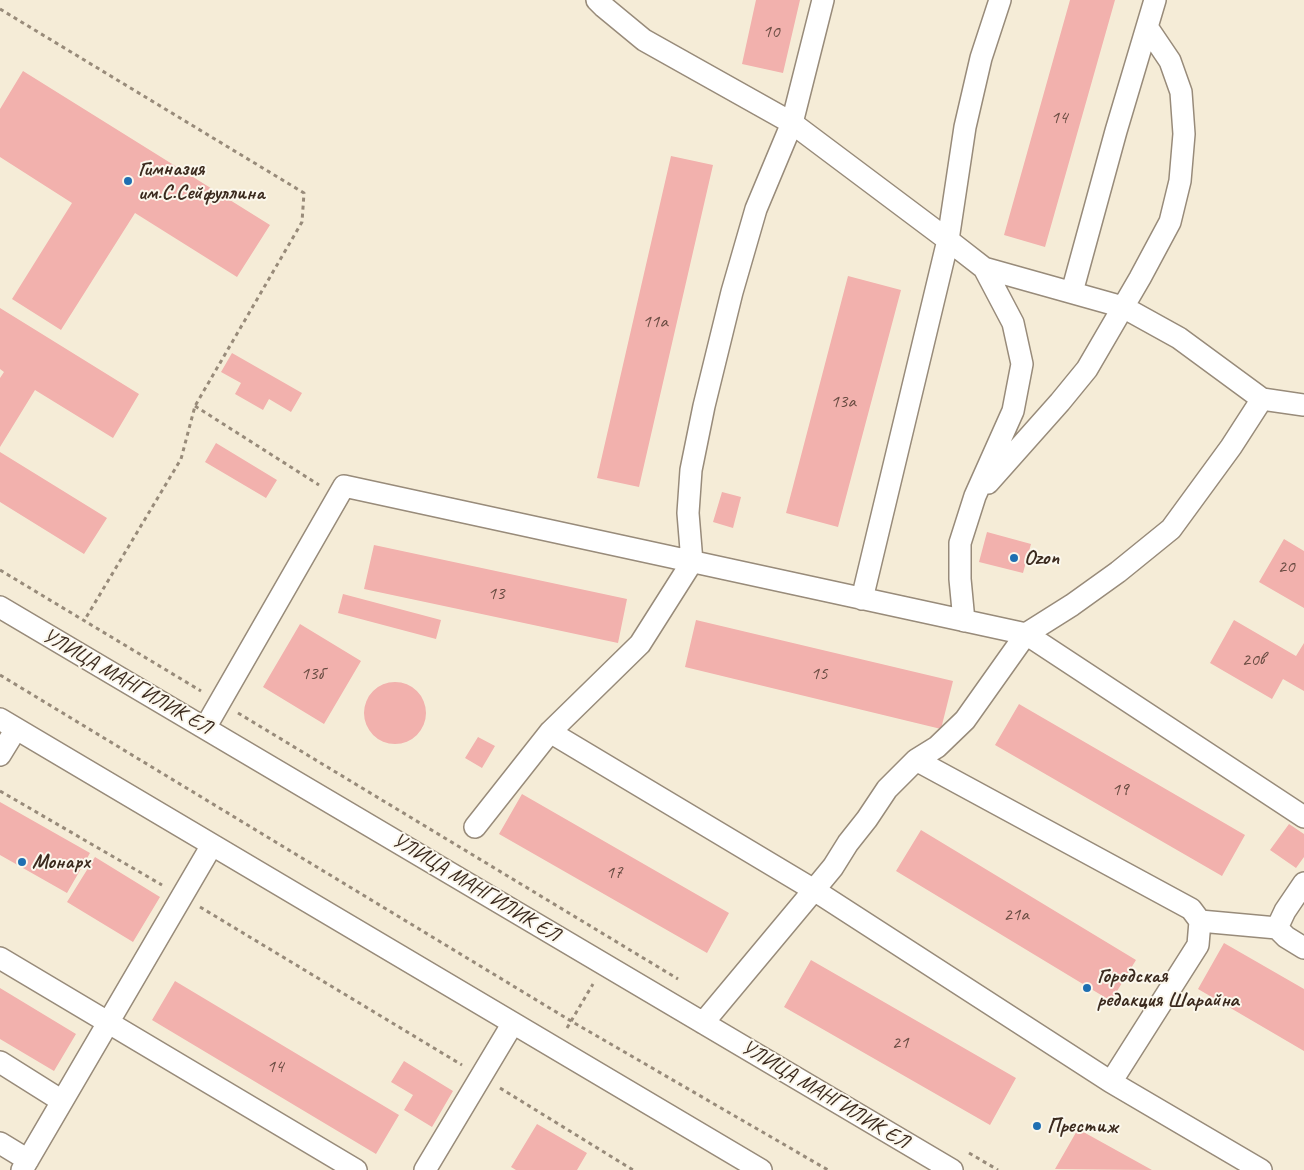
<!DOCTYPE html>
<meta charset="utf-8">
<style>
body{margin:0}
canvas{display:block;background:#f5ecd7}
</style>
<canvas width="1304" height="1170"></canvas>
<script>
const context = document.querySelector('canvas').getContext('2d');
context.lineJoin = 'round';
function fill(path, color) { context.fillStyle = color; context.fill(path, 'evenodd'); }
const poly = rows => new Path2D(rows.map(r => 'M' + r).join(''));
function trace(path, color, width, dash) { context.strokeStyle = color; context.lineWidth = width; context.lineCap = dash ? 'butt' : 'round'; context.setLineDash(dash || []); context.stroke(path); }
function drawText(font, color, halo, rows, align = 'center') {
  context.font = font + ' Caveat,sans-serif'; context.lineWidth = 4; context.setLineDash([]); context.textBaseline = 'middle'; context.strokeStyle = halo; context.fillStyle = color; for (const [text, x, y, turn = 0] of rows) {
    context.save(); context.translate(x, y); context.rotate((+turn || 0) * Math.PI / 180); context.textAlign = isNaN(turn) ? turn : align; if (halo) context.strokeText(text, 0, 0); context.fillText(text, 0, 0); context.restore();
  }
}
fill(poly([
 [756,0,800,0,783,73,742,64],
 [1070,0,1115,0,1045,247,1004,235],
 [23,71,270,225,237,277,135,213,61,330,12,299,72,203,0,157,0,109],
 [671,156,713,165,639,487,597,478],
 [848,276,901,290,838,527,786,513],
 [0,308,139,394,113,438,35,390,0,447,0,378,4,372,0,369],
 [232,353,302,393,291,412,269,399,263,410,235,394,241,383,221,372],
 [216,443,277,480,266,498,205,462],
 [0,452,107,518,84,554,0,502],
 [722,492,741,497,733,528,713,522],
 [987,532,1031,544,1023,573,979,562],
 [1284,539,1304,551,1304,608,1259,582],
 [374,545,627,599,618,643,364,589],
 [343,594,441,620,436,639,338,613],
 [696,620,953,681,941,729,685,667],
 [1234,620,1296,656,1304,643,1304,691,1283,679,1272,699,1210,663],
 [300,624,361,661,324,724,263,687],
 '364 713a31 31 0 1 1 62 0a31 31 0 1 1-62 0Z',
 [1019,704,1245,835,1222,876,995,745],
 [478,737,495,746,482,768,465,758],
 [522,794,729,913,707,953,499,834],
 [0,802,90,853,67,893,0,855],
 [1289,824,1304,834,1304,857,1296,868,1270,850],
 [921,830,1136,960,1111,1001,896,871],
 [95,857,160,897,133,942,67,902],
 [1224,943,1304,989,1304,1051,1198,989],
 [811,960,1016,1078,990,1125,784,1007],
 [175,981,399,1115,376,1154,152,1020],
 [0,988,76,1034,54,1071,0,1039],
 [404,1061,453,1091,432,1127,404,1110,413,1095,391,1082],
 [537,1124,587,1153,577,1170,516,1170,511,1167],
 [1078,1129,1152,1170,1055,1169]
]), '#f2b1ad');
const minor = poly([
 [597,0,604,7,644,40,792,123,948,240,984,268,1013,323,1022,364,1013,411,975,496,960,543,960,579,964,621],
 [984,268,1123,307,1179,338,1262,399,1304,405],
 [1072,292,1116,131,1155,0],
 [988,483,1060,402,1087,369,1140,278,1170,222,1180,181,1184,134,1181,92,1170,61,1147,27],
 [862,599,948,240,965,127,981,58,1000,0],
 [0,607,952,1170],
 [0,719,761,1170],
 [205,728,344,486,1026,634,1072,605,1118,572,1171,529,1231,447,1262,399],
 [550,732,814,890,833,867,848,843,867,819,887,789,916,760],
 [0,755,16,729],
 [475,827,550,732,640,644,692,562,688,513,691,470,704,406,732,292,756,209,792,123,823,0],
 [1200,921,1277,928,1285,911,1304,883],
 [1277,928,1286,937,1304,948],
 [0,958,356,1170],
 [703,1023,814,890,1111,1082,1198,945,1200,921,1191,909,916,760,937,747,965,720,1026,634,1304,817],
 [0,1062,62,1101],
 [1111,1082,1261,1170],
 [0,1143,28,1160],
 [22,1170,212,845],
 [425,1170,513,1023]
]);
trace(minor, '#988b7a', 24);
trace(poly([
 [0,9,304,193,302,222,195,406,181,459,84,621],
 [195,406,319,485],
 [0,570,201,691],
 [0,675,571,1021,828,1170],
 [238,713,678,979],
 [0,791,162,885],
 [200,907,462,1065],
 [567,1028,593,984],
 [500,1088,633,1170],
 [969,1153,998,1170]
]), '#988b7a', 3, [4, 4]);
trace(minor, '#fff', 21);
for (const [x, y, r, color] of [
 [128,181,5,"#1f6fb2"],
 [1014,558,5,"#1f6fb2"],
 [22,862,5,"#1f6fb2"],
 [1087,988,5,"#1f6fb2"],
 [1037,1126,5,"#1f6fb2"]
]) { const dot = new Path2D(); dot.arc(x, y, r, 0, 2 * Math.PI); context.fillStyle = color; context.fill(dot); trace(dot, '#fbf7ec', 2); }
drawText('19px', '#694c42', null, [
 ["10",771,32],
 ["14",1059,118],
 ["11а",655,322],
 ["13а",843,402],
 ["20",1286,567],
 ["13",496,594],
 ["20в",1253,660],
 ["13б",312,674],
 ["15",819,674],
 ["19",1120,790],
 ["17",614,873],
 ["21а",1016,915],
 ["21",900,1043],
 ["14",275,1067]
]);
drawText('bold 21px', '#3b2a1e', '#fbf7ec', [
 ["Гимназия",138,169],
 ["им.С.Сейфуллина",138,193],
 ["Ozon",1024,558],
 ["Монарх",32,862],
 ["Городская",1097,976],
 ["редакция Шарайна",1097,1000],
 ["Престиж",1047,1126]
], 'left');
drawText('21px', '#3b2a1e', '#fbf7ec', [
 ["УЛИЦА МАНГИЛИК ЕЛ",127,682,30],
 ["УЛИЦА МАНГИЛИК ЕЛ",476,888,31],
 ["УЛИЦА МАНГИЛИК ЕЛ",825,1095,31]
]);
</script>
